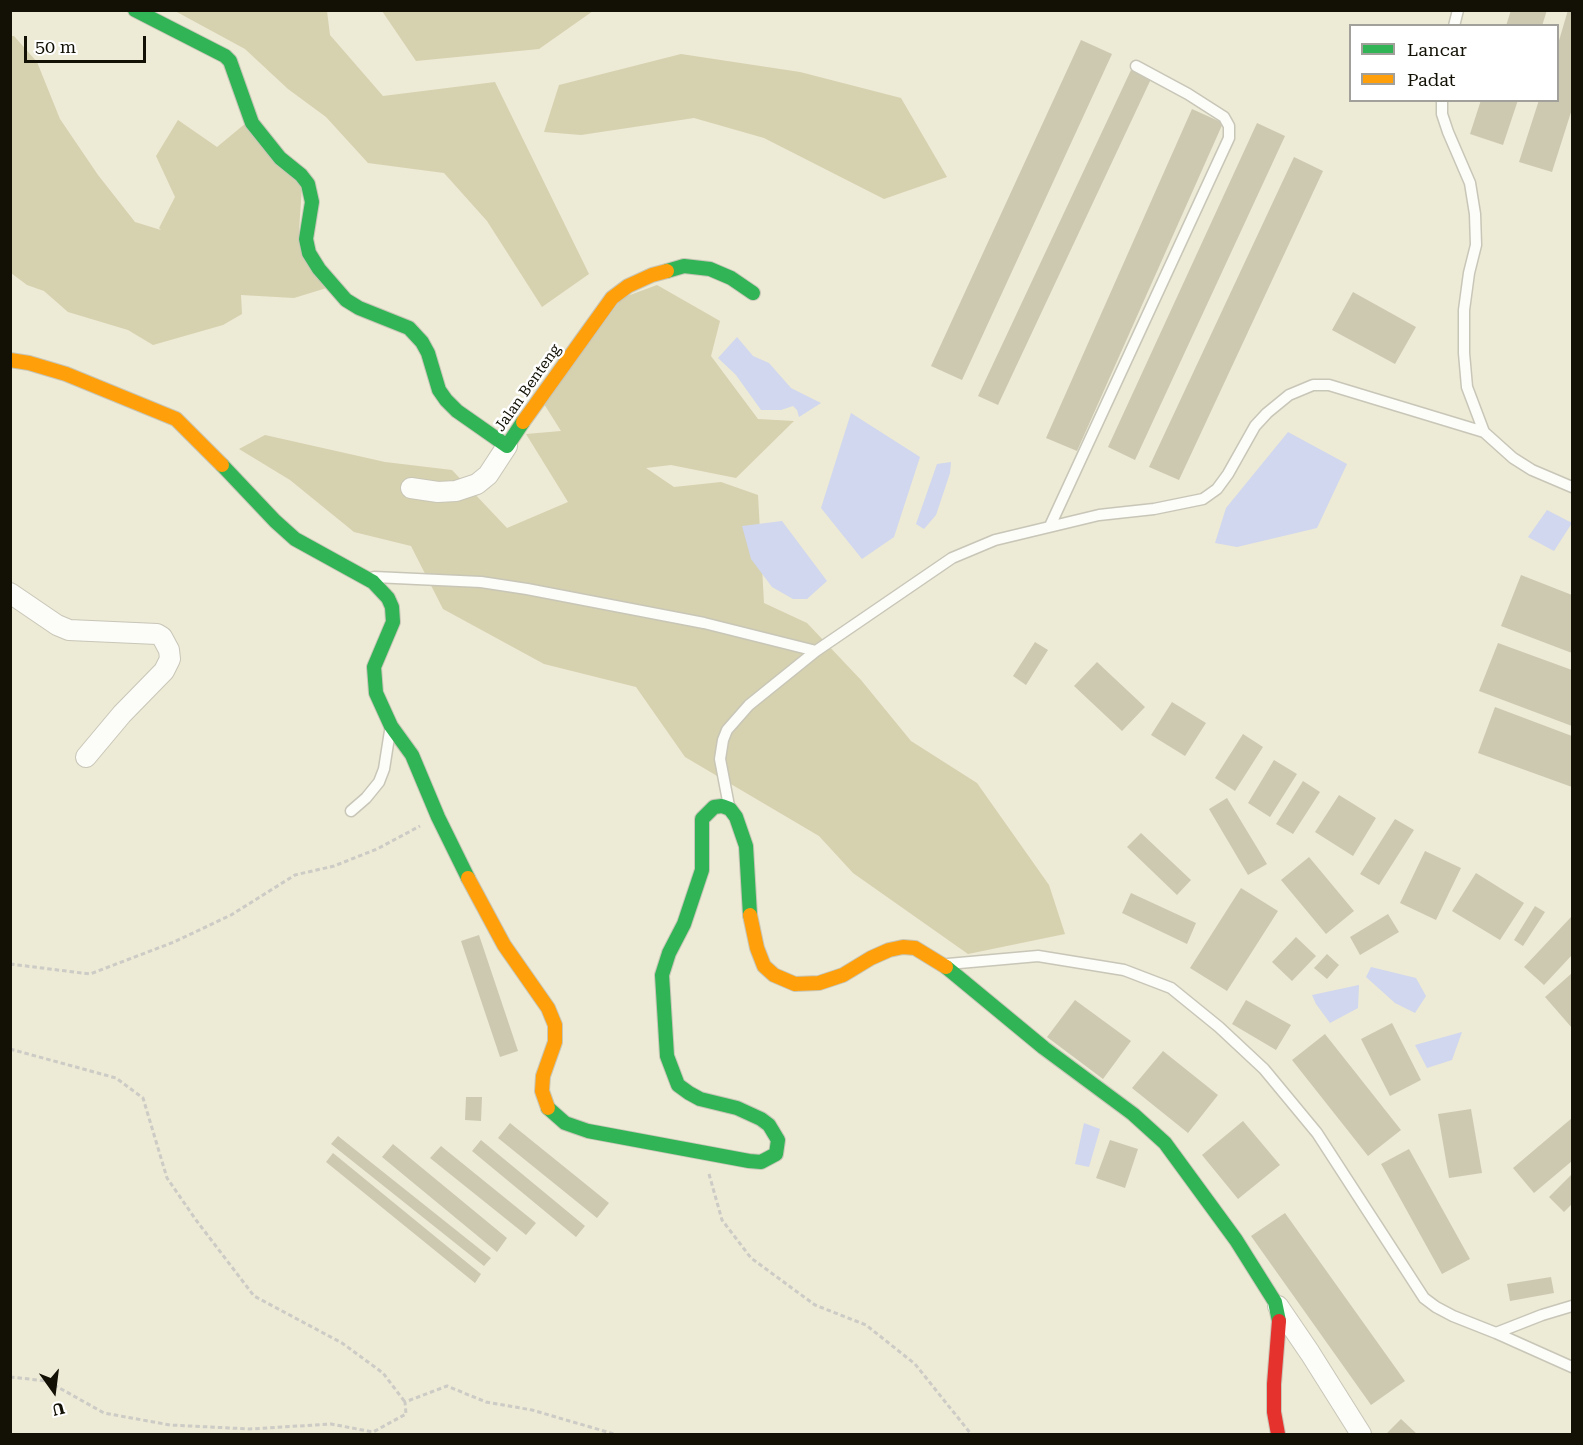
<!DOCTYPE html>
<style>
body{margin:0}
#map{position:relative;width:1583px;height:1445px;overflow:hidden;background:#edead6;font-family:"Roboto Serif",serif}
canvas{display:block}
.frame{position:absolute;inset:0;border:12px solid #131105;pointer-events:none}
.legend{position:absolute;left:1349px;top:24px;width:210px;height:78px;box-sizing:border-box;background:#fff;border:2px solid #a1a09b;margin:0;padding:8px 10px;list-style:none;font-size:18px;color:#131105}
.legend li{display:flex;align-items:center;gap:12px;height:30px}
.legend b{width:30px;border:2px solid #a1a09b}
.north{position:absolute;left:24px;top:1361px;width:60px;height:60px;-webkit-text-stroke:4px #fff;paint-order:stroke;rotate:166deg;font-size:16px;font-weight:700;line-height:24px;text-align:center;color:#131105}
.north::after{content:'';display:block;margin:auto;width:21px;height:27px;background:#131105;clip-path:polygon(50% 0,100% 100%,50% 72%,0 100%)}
.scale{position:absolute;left:24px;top:36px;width:122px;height:27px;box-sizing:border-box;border:3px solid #131105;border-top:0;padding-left:8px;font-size:18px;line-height:21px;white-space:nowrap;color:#131105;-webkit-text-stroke:4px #fff;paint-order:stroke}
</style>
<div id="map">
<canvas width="1583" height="1445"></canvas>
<div class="frame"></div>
<ul class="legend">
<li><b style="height:8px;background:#30b455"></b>Lancar</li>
<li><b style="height:8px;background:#ff9f0a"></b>Padat</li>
</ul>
<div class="north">U</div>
<div class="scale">50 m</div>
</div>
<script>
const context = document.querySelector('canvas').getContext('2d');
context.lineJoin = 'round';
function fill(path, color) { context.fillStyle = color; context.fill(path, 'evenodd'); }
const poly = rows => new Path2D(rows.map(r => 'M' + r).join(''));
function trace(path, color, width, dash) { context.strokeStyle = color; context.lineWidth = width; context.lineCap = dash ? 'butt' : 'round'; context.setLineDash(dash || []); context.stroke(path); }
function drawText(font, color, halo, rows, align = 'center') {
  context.font = font + ' "Roboto Serif",serif'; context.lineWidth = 5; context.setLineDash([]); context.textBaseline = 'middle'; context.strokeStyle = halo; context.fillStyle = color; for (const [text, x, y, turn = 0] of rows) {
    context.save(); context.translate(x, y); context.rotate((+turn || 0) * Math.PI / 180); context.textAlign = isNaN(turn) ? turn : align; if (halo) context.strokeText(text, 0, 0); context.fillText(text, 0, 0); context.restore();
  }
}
fill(poly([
 [175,11,327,11,330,35,383,96,495,82,589,274,542,307,487,221,444,173,368,163,326,117,288,89,245,49],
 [382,11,593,11,539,49,416,61],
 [10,36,14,36,37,62,60,119,98,175,135,222,161,230,159,228,175,197,156,156,178,120,217,147,252,118,303,171,299,231,333,286,294,298,241,295,242,314,223,325,153,345,128,330,68,312,44,291,27,285,11,273],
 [681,54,800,72,901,98,947,177,884,199,764,138,694,118,581,135,544,132,559,85],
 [657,285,720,321,711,356,758,419,794,421,736,478,671,465,646,468,674,487,721,482,758,495,764,603,807,623,861,680,911,741,977,783,1049,885,1065,934,968,954,853,873,819,836,685,757,636,687,544,664,443,609,411,546,354,532,290,480,239,449,265,435,385,462,452,470,507,528,568,502,526,434,561,431,544,404,622,298]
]), '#d6d1af');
fill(poly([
 [737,337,753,356,769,363,791,388,821,403,799,417,797,410,793,406,781,410,761,410,736,375,718,358],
 [851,413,920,457,894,537,862,559,821,508],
 [1288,432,1347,464,1317,528,1237,547,1215,543,1226,508],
 [951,462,950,473,936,515,924,529,916,524,937,464],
 [1547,510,1572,523,1554,551,1528,537],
 [782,521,827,581,807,599,793,599,772,587,751,559,742,526],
 [1371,967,1416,978,1426,996,1415,1013,1395,1003,1366,977],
 [1359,985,1358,1008,1330,1023,1316,1004,1312,995],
 [1462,1032,1452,1060,1427,1068,1415,1045],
 [1084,1123,1100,1129,1089,1167,1075,1164]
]), '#d0d7ee');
fill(poly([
 [1511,10,1547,10,1542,26,1506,26],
 [1568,10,1572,10,1572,109,1552,172,1519,162,1539,100,1558,100,1558,44],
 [1081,40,1112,54,962,380,931,366],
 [1131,70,1151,79,998,405,978,396],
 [1481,100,1518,100,1503,145,1470,134],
 [1192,109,1223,123,1077,451,1046,438],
 [1257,123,1285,136,1135,460,1108,447],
 [1294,157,1323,171,1179,480,1149,467],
 [1353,292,1416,327,1395,364,1332,330],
 [1521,575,1572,595,1572,653,1501,626],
 [1035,642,1048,650,1026,685,1013,676],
 [1498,643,1572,670,1572,726,1479,691],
 [1097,662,1145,707,1122,731,1074,686],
 [1172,702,1206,723,1185,756,1151,735],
 [1495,707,1572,736,1572,787,1478,753],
 [1243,734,1263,747,1235,791,1215,778],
 [1274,760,1297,774,1270,817,1248,803],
 [1303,781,1320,792,1293,834,1276,824],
 [1339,795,1376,818,1353,856,1315,832],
 [1227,798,1267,864,1248,875,1209,809],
 [1395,819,1414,830,1379,885,1360,874],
 [1141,833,1191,880,1177,895,1127,847],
 [1425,851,1461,868,1436,920,1400,903],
 [1309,857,1354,911,1326,934,1281,880],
 [1476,873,1524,903,1500,940,1452,911],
 [1241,888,1278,911,1227,991,1190,968],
 [1131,893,1196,923,1187,944,1122,913],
 [1535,906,1545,912,1523,946,1514,940],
 [1388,914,1399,932,1360,955,1350,937],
 [1572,916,1572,955,1544,985,1524,967],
 [479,935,518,1051,500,1057,461,941],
 [1296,937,1316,956,1292,981,1272,962],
 [1327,954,1339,965,1327,979,1314,968],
 [1572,973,1572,1028,1545,997],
 [1075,1000,1131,1041,1103,1079,1047,1037],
 [1246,1000,1291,1025,1276,1050,1232,1024],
 [1392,1023,1421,1080,1390,1096,1361,1039],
 [1325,1034,1401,1130,1368,1156,1292,1060],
 [1163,1051,1218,1095,1188,1133,1132,1088],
 [466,1097,482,1097,481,1121,465,1120],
 [1471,1109,1482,1173,1449,1178,1438,1114],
 [1572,1118,1572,1161,1534,1193,1513,1168],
 [1243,1121,1280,1165,1238,1199,1202,1155],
 [510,1123,609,1203,597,1218,498,1138],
 [338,1136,491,1258,484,1266,331,1144],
 [481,1140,585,1226,576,1237,472,1151],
 [1110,1140,1138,1149,1125,1188,1096,1178],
 [393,1144,507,1238,497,1252,382,1157],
 [441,1146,536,1223,526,1235,430,1158],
 [1409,1149,1470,1259,1442,1274,1381,1164],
 [333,1153,481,1274,475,1283,326,1162],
 [1572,1174,1572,1204,1564,1212,1549,1197],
 [1285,1213,1405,1381,1371,1405,1251,1236],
 [1551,1277,1554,1293,1510,1301,1507,1284],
 [1401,1419,1417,1434,1386,1434]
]), '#cdc9b1');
const lane = poly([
 [1454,26,1458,10],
 [1442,100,1442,114,1448,132,1470,183,1475,214,1476,245,1469,273,1464,310,1464,353,1467,387,1484,432],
 [1050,526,1229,138,1229,126,1224,117,1188,94,1136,66],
 [374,577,481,582,527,589,704,623,816,651],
 [729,806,720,759,723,740,727,730,749,705,816,651,952,558,995,540,1099,515,1154,509,1203,499,1217,489,1228,474,1255,426,1267,413,1289,395,1313,385,1329,385,1484,432,1513,458,1532,470,1572,487],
 [351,811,366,798,379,782,384,769,390,731],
 [948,964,1038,956,1124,970,1171,988,1219,1027,1264,1069,1317,1133,1424,1298,1436,1307,1453,1316,1496,1333,1572,1367],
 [1496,1333,1542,1315,1572,1306]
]);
const street = poly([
 [411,488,438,492,456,491,477,484,488,475,507,446],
 [10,593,57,625,69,630,157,634,162,637,169,650,170,659,164,671,122,714,86,757],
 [1278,1306,1310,1353,1361,1434]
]);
const fast = poly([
 [135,10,225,56,230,61,252,123,280,158,301,175,308,184,312,202,306,239,309,253,319,269,346,300,359,308,409,328,422,342,428,353,439,390,446,400,457,411,507,446,523,422],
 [667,271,684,266,710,269,731,278,753,293],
 [222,465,275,521,295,539,373,582,388,598,392,607,393,622,374,667,376,693,391,726,412,755,438,817,468,878],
 [946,967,1044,1048,1133,1114,1165,1143,1236,1240,1275,1302,1279,1321],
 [548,1108,565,1123,588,1131,749,1161,761,1162,776,1154,778,1140,769,1125,761,1119,737,1108,700,1099,689,1093,678,1085,667,1056,662,975,669,953,684,924,702,870,702,819,714,807,722,806,730,809,736,817,746,846,750,915]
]);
const slow = poly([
 [10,360,29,363,66,374,176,419,222,465],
 [523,422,612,298,628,286,652,275,667,271],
 [468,878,504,945,548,1008,555,1025,555,1042,543,1076,542,1091,548,1108],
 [750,915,757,948,764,966,774,975,795,984,819,983,843,975,871,958,889,950,903,947,915,948,946,967]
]);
const jam = poly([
 [1278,1434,1274,1412,1274,1384,1279,1321]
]);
trace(lane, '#c8c6b7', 13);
trace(street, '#c8c6b7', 22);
trace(fast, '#c8c6b7', 16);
trace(slow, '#c8c6b7', 16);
trace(jam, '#c8c6b7', 16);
trace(poly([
 [10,964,90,974,174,942,231,915,295,875,334,866,377,849,420,826],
 [10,1049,116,1078,143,1098,167,1178,196,1220,254,1296,342,1343,383,1373,405,1402],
 [709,1174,722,1220,751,1258,815,1305,866,1325,915,1364,971,1434],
 [10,1377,47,1381,104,1413,170,1425,250,1429,331,1424,373,1432,406,1414,405,1402,447,1386,486,1402,532,1410,614,1434]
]), '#cccbc5', 3, [4.5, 3]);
trace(lane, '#fcfcf9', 10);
trace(street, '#fcfcf9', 20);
trace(fast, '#30b455', 14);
trace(slow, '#ff9f0a', 14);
trace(jam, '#e5322d', 14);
drawText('15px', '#131105', '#fff', [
 ["Jalan Benteng",528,388,-55]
]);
</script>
